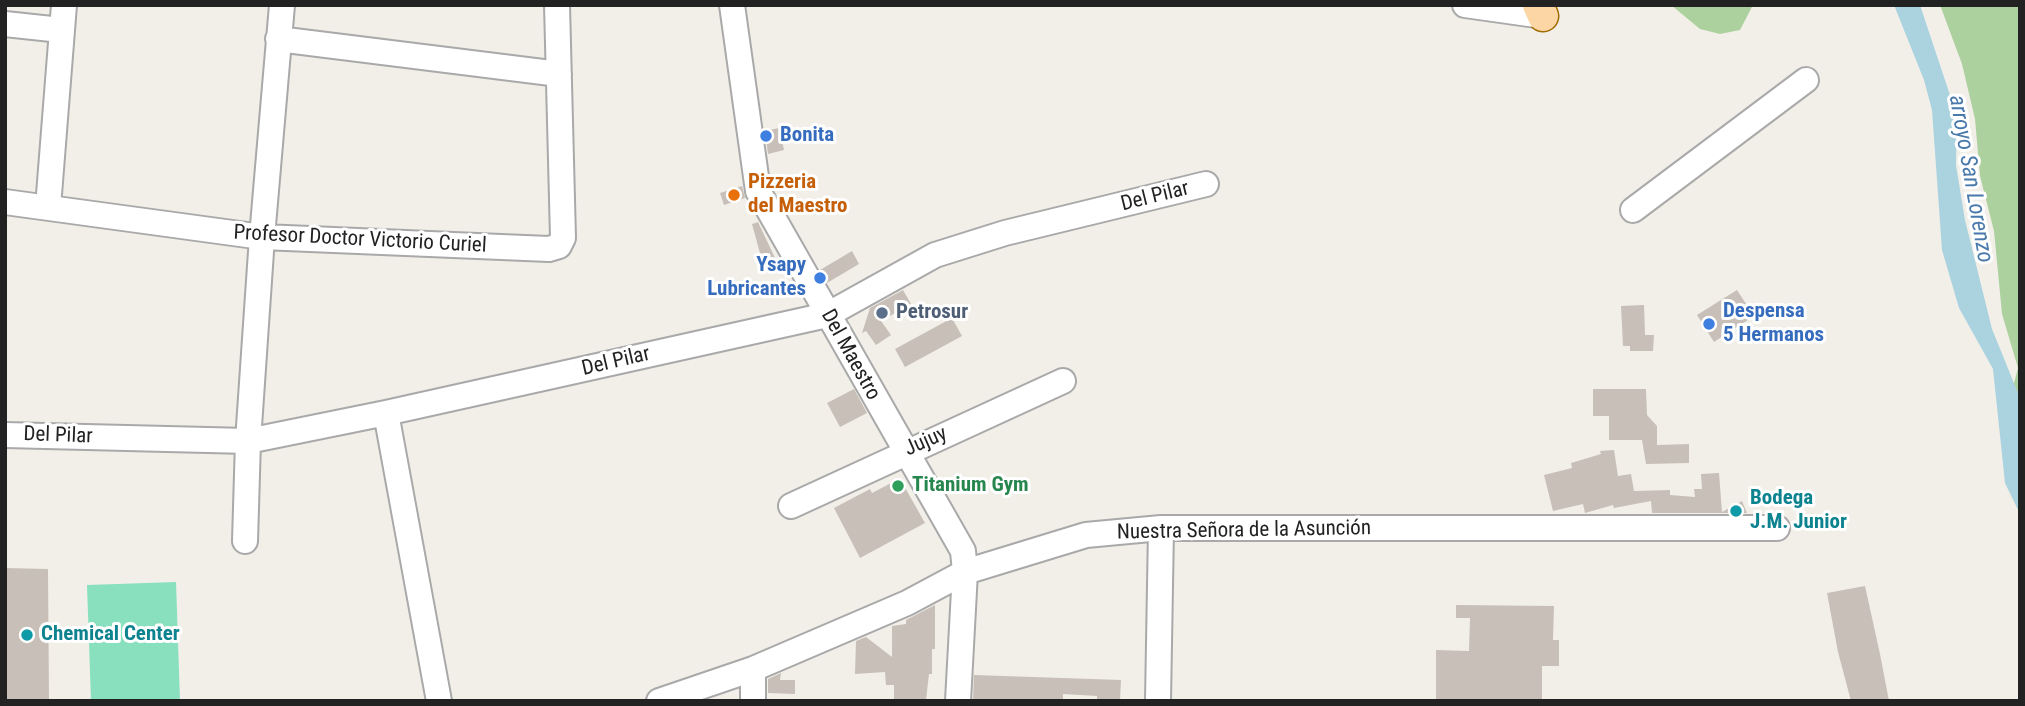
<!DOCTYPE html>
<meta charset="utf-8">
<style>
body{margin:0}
#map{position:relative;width:2025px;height:706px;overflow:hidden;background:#f2efe9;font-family:"Roboto Condensed",sans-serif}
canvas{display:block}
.frame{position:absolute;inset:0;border:7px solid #222;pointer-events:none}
</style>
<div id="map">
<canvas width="2025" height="706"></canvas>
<div class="frame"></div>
</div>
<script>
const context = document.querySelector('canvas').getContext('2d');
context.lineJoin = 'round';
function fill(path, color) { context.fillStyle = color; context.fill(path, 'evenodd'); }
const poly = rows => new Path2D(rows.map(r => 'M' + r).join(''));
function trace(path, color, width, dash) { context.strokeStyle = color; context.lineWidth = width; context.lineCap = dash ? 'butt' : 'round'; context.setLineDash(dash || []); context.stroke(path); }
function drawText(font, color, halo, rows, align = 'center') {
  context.font = font + ' "Roboto Condensed",sans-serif'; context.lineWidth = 6; context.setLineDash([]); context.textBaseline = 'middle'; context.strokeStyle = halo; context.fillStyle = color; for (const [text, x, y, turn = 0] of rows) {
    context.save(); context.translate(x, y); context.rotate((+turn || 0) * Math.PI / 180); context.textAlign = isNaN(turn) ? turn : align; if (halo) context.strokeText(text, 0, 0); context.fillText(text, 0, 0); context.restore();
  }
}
fill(poly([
 [1671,5,1753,5,1740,30,1720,34,1700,29],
 [1940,5,2020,5,2020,409,2013,387,2018,368,2002,314,1994,231,1980,176,1975,119,1962,64]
]), '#add19e');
fill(poly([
 [176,582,180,701,91,701,87,585]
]), '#88e0be');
fill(poly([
 [1894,5,1920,5,1957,116,1956,165,1965,220,1992,329,2020,398,2020,514,2005,483,1993,369,1959,308,1942,250,1932,110,1924,80]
]), '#aad3df');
fill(poly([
 [779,128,784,150,768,154,765,131],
 [742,186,745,198,724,205,720,193],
 [758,222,776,260,763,264,752,224],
 [852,251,859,264,827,283,820,270],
 [903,290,911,304,881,321,891,335,876,345,866,331,862,333,870,308],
 [1737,290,1754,316,1714,342,1697,315],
 [1644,305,1645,335,1654,335,1653,351,1630,351,1630,346,1623,346,1621,306],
 [952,318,962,336,905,367,895,349],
 [854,389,867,413,840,427,827,403],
 [1593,389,1646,389,1647,415,1657,426,1657,445,1689,444,1689,463,1646,464,1642,440,1609,440,1609,416,1593,416],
 [1614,450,1618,476,1631,474,1634,491,1670,490,1670,495,1695,497,1694,489,1702,489,1701,474,1719,473,1722,512,1742,501,1747,513,1652,513,1651,501,1614,508,1613,505,1585,513,1583,504,1553,511,1544,475,1572,468,1571,463,1601,454,1600,451],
 [895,481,903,484,925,523,860,558,834,508,870,489,872,493],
 [5,568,48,569,49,701,5,701],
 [1865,586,1880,654,1889,701,1851,701,1838,652,1827,593],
 [935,605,935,649,932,649,932,674,929,674,926,700,894,699,894,685,886,685,885,672,855,674,856,641,866,637,892,657,892,626,906,624,906,620],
 [1456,605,1554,606,1553,640,1559,640,1559,666,1542,666,1542,701,1436,701,1436,650,1469,651,1470,618,1456,618],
 [781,673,780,680,795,680,795,694,768,693,768,679],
 [974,675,1121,680,1120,701,1097,701,1097,696,1063,694,1063,701,973,701]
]), '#c7bfb8');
const minor = poly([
 [732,5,758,191,963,551,965,572,958,701],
 [1465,5,1543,16],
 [5,24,61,30],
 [278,39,559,74],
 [5,202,262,237,549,249,559,246,563,238,557,5],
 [48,207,64,5],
 [1633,210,1806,80],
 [386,413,439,701],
 [5,435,248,441,386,413,827,315,935,255,1005,233,1206,184],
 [791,506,1063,381],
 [245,541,248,441,262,237,282,5],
 [659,701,753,669,907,603,965,572,1086,535,1161,528,1777,528],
 [753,701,753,669],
 [1158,701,1161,528]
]);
const major = poly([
 [1538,5,1543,16]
]);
trace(minor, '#a9a9a9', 28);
trace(major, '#a06b00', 33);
trace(minor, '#fff', 24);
trace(major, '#fcd6a4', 30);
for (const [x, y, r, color] of [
 [766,136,7,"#3f7fe0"],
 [734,195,7,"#e8710a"],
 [820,278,7,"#3f7fe0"],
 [882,313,7,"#5c6f8a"],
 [1709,324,7,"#3f7fe0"],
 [898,486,7,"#2e9e5b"],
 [1736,511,7,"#0f9aa8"],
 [27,635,7,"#0f9aa8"]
]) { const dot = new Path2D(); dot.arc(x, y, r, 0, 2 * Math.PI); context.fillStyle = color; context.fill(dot); trace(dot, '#fff', 2.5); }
drawText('bold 21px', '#366cbe', '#fff', [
 ["Bonita",780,136],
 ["Ysapy",806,266,"right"],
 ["Lubricantes",806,290,"right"],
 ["Despensa",1723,312],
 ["5 Hermanos",1723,336]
], 'left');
drawText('bold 21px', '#c56008', '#fff', [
 ["Pizzeria",748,183],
 ["del Maestro",748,207]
], 'left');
drawText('21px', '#222', '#fff', [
 ["Del Pilar",1155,197,-14],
 ["Profesor Doctor Victorio Curiel",360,240,3],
 ["Del Maestro",850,355,61],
 ["Del Pilar",616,362,-13],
 ["Del Pilar",58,436,2],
 ["Jujuy",926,442,-24],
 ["Nuestra Señora de la Asunción",1244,531,-1]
]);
drawText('bold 21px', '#4e5e75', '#fff', [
 ["Petrosur",896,313]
], 'left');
drawText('bold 21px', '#27864d', '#fff', [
 ["Titanium Gym",912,486]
], 'left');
drawText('bold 21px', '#0d838f', '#fff', [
 ["Bodega",1750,499],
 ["J.M. Junior",1750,523],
 ["Chemical Center",41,635]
], 'left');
drawText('italic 23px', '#4a7aab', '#fff', [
 ["arroyo San Lorenzo",1970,179,80]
]);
</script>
